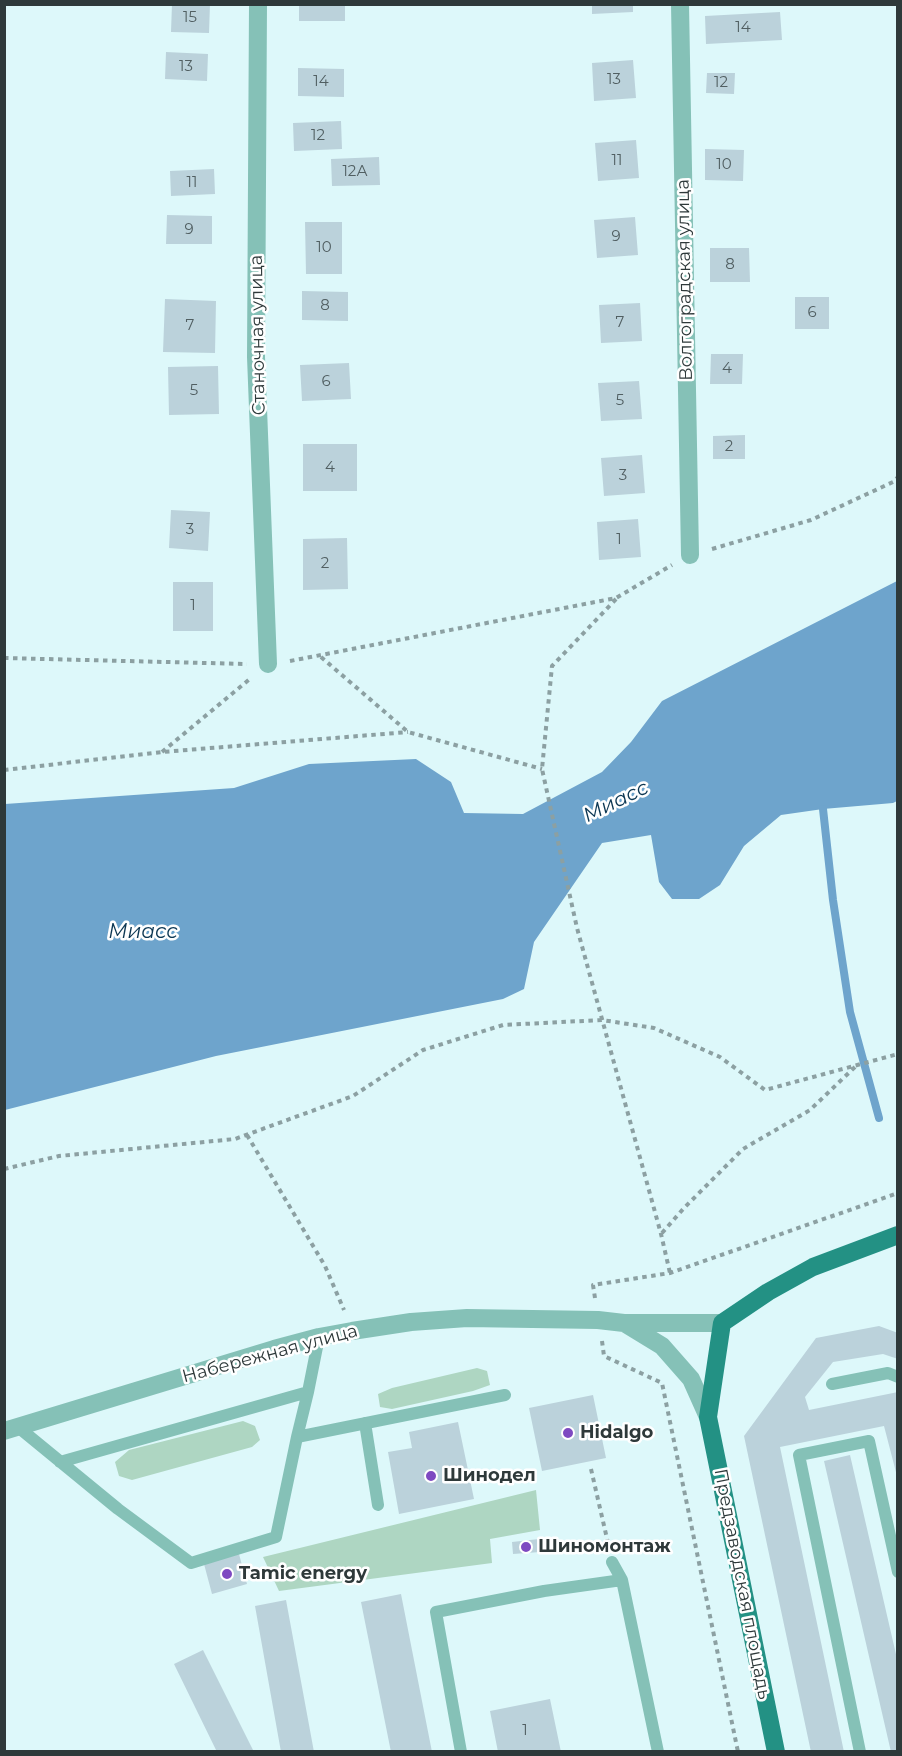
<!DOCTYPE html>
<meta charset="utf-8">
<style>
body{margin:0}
#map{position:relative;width:902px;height:1756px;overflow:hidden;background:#ddf8fa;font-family:Montserrat,sans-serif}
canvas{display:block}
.frame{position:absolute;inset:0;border:6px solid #2e393a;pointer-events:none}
</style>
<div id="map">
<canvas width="902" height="1756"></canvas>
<div class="frame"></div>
</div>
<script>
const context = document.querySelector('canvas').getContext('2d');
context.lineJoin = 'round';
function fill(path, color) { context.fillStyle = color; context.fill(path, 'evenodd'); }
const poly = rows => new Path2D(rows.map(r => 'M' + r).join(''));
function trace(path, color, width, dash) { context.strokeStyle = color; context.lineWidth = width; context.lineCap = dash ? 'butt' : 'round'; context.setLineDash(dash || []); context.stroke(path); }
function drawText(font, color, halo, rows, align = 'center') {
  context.font = font + ' Montserrat,sans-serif'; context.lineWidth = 5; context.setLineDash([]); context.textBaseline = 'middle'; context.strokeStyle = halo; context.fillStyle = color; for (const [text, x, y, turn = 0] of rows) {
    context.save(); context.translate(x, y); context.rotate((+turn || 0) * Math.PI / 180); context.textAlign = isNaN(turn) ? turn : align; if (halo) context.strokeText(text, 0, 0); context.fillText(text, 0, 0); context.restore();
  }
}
fill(poly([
 [477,1368,487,1371,490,1385,473,1391,392,1409,380,1407,378,1394,392,1388],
 [243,1421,255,1426,260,1440,252,1447,132,1480,119,1476,115,1462,129,1450],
 [536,1490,540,1530,490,1539,492,1563,279,1591,263,1557]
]), '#aed6c2');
fill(poly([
 [897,581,897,801,893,803,823,809,781,815,744,846,720,885,699,899,672,899,659,882,651,835,602,843,534,942,524,989,503,999,216,1056,5,1110,5,804,234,788,309,764,416,759,451,782,464,813,523,814,602,772,631,742,662,701]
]), '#6ea4cc');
trace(poly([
 [823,809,833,900,850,1012,879,1118]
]), '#6ea4cc', 8);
fill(poly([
 [172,4,210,4,209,33,171,32],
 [299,4,345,4,345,21,299,21],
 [592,5,633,5,633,12,592,14],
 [780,12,782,40,706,44,705,16],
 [166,52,208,54,207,81,165,79],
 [633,60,636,98,594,101,592,63],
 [298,68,344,69,344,97,298,96],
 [707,73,735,73,734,94,706,93],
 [341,121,342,149,294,151,293,123],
 [636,140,639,178,598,181,595,143],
 [705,149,744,150,743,181,705,180],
 [379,157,380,185,332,186,331,159],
 [214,169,215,194,171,196,170,171],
 [167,215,212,216,212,244,166,244],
 [635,217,638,255,597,258,594,220],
 [305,222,342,222,342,274,306,274],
 [710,248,749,248,750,282,710,282],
 [302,291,348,292,348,321,302,320],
 [795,297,829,297,829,329,795,329],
 [165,299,216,301,215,353,163,352],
 [640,303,642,341,601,343,599,305],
 [711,354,743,354,742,384,710,384],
 [349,363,351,399,302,401,300,365],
 [218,366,219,414,169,415,168,367],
 [639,381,642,419,601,421,598,383],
 [745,435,745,459,713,459,713,436],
 [303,444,357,444,357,491,303,491],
 [642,455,645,493,604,496,601,458],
 [171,510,210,512,208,551,169,548],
 [638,519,641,557,599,560,597,522],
 [347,538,348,589,303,590,303,539],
 [173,582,213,582,213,631,173,631],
 [879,1326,898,1333,898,1359,883,1354,833,1362,805,1397,809,1410,898,1392,898,1480,884,1426,780,1447,844,1752,811,1752,744,1436,816,1338],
 [593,1395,606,1458,542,1471,529,1408],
 [458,1422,474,1499,399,1514,388,1452,412,1448,409,1432],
 [850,1455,898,1663,898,1752,891,1752,824,1461],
 [539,1539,540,1552,513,1554,512,1542],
 [239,1554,247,1584,212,1594,204,1564],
 [401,1594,432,1752,391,1752,361,1602],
 [286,1600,314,1752,281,1752,255,1606],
 [203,1650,254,1752,217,1752,174,1664],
 [550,1699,561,1752,498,1752,490,1711]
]), '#bbd2db');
trace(poly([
 [712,549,811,520,893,482,898,477],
 [616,599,552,666,542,769,577,928,661,1234,670,1273],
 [321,657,408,732,542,769],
 [4,658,247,664],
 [290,661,616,598,672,565],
 [162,752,251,678],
 [4,770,162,752,408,732],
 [247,1135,325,1266,344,1310],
 [4,1169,59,1156,235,1139,353,1096,423,1050,503,1025,602,1020,654,1028,720,1057,765,1090,898,1054],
 [662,1233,684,1208,743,1149,810,1110,857,1065],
 [595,1298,593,1285,670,1273,898,1193],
 [602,1341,604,1356,662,1383,738,1752],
 [591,1469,608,1543]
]), '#8ca0a2', 4, [4.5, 4.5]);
trace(poly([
 [832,1384,888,1373,898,1377],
 [365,1423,378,1505],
 [18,1427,118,1509,191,1563,276,1537,297,1437,308,1392,319,1337],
 [297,1437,505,1395],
 [60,1462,308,1392],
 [612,1562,622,1580],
 [461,1752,436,1612,544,1591,622,1580,658,1752],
 [860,1752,799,1455,869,1441,898,1572]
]), '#85c1b7', 12);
trace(poly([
 [258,4,256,357,268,664],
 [680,4,690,555]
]), '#85c1b7', 18);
trace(poly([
 [626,1324,662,1346,691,1379,708,1417],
 [4,1431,274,1349,319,1337,352,1331,411,1322,467,1318,598,1320,624,1323,722,1323]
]), '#85c1b7', 18);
trace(poly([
 [776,1752,708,1417,722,1323,768,1292,813,1267,898,1235]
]), '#239184', 18);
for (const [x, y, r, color] of [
 [568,1433,6,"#7e49c1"],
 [431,1476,6,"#7e49c1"],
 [526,1547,6,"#7e49c1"],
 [227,1574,6,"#7e49c1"]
]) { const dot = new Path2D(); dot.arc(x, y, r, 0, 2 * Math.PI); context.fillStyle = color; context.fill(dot); trace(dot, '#fff', 2); }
drawText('15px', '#515f62', null, [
 ["15",190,18],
 ["14",743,28],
 ["13",186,67],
 ["13",614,80],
 ["14",321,82],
 ["12",721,83],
 ["12",318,136],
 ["11",617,161],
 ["10",724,165],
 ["12А",355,172],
 ["11",192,183],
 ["9",189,230],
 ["9",616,237],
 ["10",324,248],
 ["8",730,265],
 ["8",325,306],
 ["6",812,313],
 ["7",620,323],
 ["7",190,326],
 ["4",727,369],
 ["6",326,382],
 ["5",194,391],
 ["5",620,401],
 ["2",729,447],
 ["4",330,468],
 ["3",623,476],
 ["3",190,530],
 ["1",619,540],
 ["2",325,564],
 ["1",193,606],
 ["1",525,1731]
]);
drawText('18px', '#2e393a', '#fff', [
 ["Волгоградская улица",685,280,-91],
 ["Станочная улица",258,335,-91],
 ["Набережная улица",270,1354,-15],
 ["Предзаводская площадь",742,1584,79]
]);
drawText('bold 18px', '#2e393a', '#fff', [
 ["Hidalgo",580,1433],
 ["Шинодел",443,1476],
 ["Шиномонтаж",538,1547],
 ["Tamic energy",239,1574]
], 'left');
drawText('italic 20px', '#0c3753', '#fff', [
 ["Миасс",616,802,-26],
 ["Миасс",143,932]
]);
</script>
